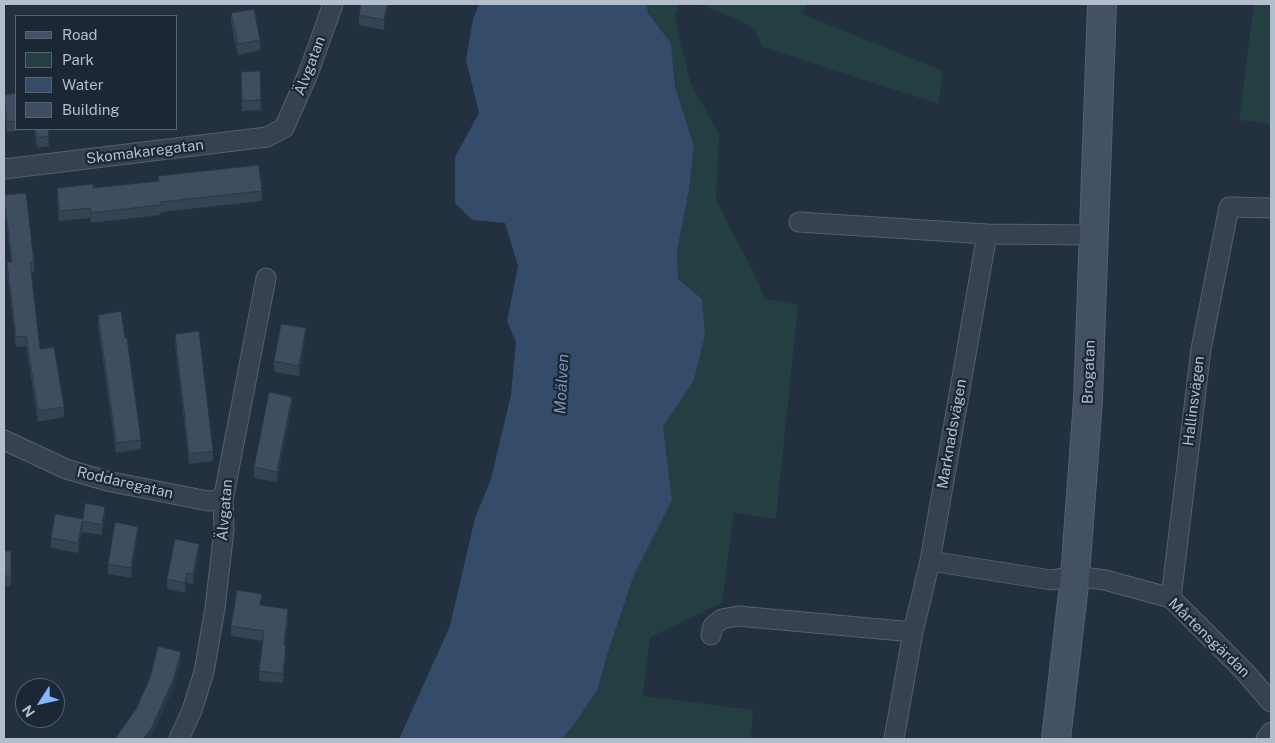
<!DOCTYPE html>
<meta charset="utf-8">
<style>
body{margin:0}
#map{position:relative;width:1275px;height:743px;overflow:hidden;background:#223040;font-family:"Public Sans",sans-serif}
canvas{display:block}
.frame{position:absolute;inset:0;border:5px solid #b3bdcb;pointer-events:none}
.legend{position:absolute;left:15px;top:15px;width:162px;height:115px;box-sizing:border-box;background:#1c2735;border:1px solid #586371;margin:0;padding:6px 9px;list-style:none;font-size:15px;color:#b3bdcb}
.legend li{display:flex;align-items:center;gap:10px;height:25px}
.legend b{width:25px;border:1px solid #586371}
.north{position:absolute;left:15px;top:678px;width:50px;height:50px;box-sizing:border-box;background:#1c2735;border:1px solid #586371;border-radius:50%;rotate:235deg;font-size:14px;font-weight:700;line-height:20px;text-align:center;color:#b3bdcb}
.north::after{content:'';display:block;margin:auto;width:18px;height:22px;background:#84b6ff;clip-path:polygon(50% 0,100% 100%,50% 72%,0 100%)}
</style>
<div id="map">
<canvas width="1275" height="743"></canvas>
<div class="frame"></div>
<ul class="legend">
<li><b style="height:6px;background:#445164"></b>Road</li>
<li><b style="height:14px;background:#243f41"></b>Park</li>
<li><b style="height:14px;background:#344b69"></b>Water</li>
<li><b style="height:14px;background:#3e4e60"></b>Building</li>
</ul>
<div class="north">N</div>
</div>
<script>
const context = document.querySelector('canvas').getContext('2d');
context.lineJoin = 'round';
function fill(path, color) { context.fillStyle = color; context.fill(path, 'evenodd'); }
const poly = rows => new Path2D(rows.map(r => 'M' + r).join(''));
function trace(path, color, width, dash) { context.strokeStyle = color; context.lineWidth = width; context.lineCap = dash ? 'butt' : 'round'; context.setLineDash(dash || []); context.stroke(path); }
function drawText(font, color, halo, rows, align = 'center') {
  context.font = font + ' "Public Sans",sans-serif'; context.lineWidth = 4.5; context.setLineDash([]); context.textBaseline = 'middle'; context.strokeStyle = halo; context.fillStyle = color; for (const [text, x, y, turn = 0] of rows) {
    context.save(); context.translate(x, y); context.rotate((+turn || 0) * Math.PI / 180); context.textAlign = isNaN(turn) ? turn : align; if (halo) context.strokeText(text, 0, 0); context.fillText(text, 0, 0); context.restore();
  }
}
fill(poly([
 [647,4,679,4,675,17,691,84,719,134,716,199,730,228,752,269,765,299,798,305,776,519,734,513,722,603,650,637,643,696,753,710,751,739,562,739,575,723,598,689,606,658,634,575,672,500,663,427,694,380,702,299,678,279,677,251,689,190,694,146,675,86,671,43,648,12],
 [702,4,807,4,802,14,943,71,939,104,763,47,755,31,738,19,707,8],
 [1254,4,1271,4,1271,124,1239,120]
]), '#243f41');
fill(poly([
 [479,4,647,4,648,13,671,43,675,86,694,146,689,190,677,251,678,279,702,299,705,335,694,380,663,427,672,500,634,575,606,658,598,689,575,723,562,739,399,739,450,626,475,518,491,479,511,395,516,342,507,321,518,266,505,223,472,220,455,203,455,157,479,113,466,60,473,19]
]), '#344b69');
const street = poly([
 [4,169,267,137,284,128,308,74,333,4],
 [799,222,987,234,1093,235],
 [4,440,66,469,107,481,208,501,223,500],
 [930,561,1051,580,1075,576,1105,580,1171,598,1244,671,1271,702],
 [1171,598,1201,349,1229,207,1271,208],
 [711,635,713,626,722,619,738,616,913,632],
 [179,739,192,710,204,672,215,608,224,530,223,500,266,278],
 [894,739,913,632,930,561,987,234],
 [1266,739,1271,732]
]);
const secondary = poly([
 [1056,739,1075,576,1088,400,1102,4]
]);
trace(street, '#55606e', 21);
trace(secondary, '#55606e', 30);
trace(street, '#374250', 19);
trace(secondary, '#445164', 28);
fill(poly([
 [361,4,388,4,384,30,359,25,359,15],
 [231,13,260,40,260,50,238,55,231,23],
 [260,71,261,110,242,111,241,72],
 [16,93,16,129,33,129,7,132,4,109,4,95],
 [34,129,48,129,49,146,37,148],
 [158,176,262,191,262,201,161,212,160,215,91,223,90,218,59,221,57,199,57,188,93,188,158,181],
 [4,195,34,262,34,272,31,273,40,349,64,407,64,417,38,422,26,346,16,347,7,273,7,262,11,262,4,206],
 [98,315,125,338,141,440,141,449,116,453,98,325],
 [175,334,213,451,213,461,189,464,175,345],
 [306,339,299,376,274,372,274,361],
 [292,407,277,482,254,478,254,467],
 [105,517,102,535,82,532,78,553,51,548,51,538,83,519],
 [138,537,131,578,108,574,108,564],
 [4,551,11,551,11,586,4,586],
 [199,554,193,584,187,583,185,593,167,589,167,579],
 [262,605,288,619,285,645,286,655,283,683,259,681,259,671,263,641,231,636,231,626]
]), '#354353');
fill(poly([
 [387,4,388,4,384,30,384,20],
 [306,328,306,339,299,376,299,366],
 [292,397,292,407,277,482,277,472],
 [105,507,105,517,102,535,102,525],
 [82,521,82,532,78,553,78,543],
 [138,527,138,537,131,578,131,568],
 [199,544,199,554,193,584,193,574],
 [187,573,187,583,185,593,185,583],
 [288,609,288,619,284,655,284,645],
 [286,645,286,655,283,683,283,674],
 [181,652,181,662,174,688,152,737,150,739,143,739]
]), '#2b3743');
const building = poly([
 [361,4,387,4,384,20,359,15,361,4],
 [254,9,260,40,238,44,231,13,254,9],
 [260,71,261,100,242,101,241,72,260,71],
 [16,93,16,121,7,122,4,95,16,93],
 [35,129,48,129,49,136,37,138,35,129],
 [259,165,262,191,161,202,160,205,91,213,90,208,59,211,57,188,93,184,93,188,159,181,158,176,259,165],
 [26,193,34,262,30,262,40,349,54,347,64,407,38,411,26,336,16,337,7,262,12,262,4,195,26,193],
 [121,311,125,338,127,338,141,440,116,443,98,315,121,311],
 [281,324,306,328,299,366,274,361,281,324],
 [199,331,213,451,189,454,175,334,199,331],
 [269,392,292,397,277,472,254,467,269,392],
 [85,503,105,507,102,525,82,521,78,543,51,538,55,514,83,519,85,503],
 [115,522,138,527,131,568,108,564,115,522],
 [175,539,199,544,193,574,187,573,185,583,167,579,175,539],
 [4,551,11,551,11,576,4,576,4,551],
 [237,590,262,594,260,605,288,609,284,645,286,645,283,674,259,671,264,631,231,626,237,590],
 [158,646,181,652,174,678,152,727,143,739,115,739,136,709,150,678,158,646]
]);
fill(building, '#3e4e60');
trace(building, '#2b3743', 1);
drawText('15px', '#b3bdcb', '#1c2735', [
 ["Älvgatan",310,66,-69],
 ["Skomakaregatan",145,152,-7],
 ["Brogatan",1089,372,-88],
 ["Hallinsvägen",1194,401,-83],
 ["Marknadsvägen",952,434,-80],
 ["Roddaregatan",125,483,13],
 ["Älvgatan",225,510,-85],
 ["Mårtensgärdan",1209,638,44]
]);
drawText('italic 16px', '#7893b5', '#1c2735', [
 ["Moälven",562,384,-87]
]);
</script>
